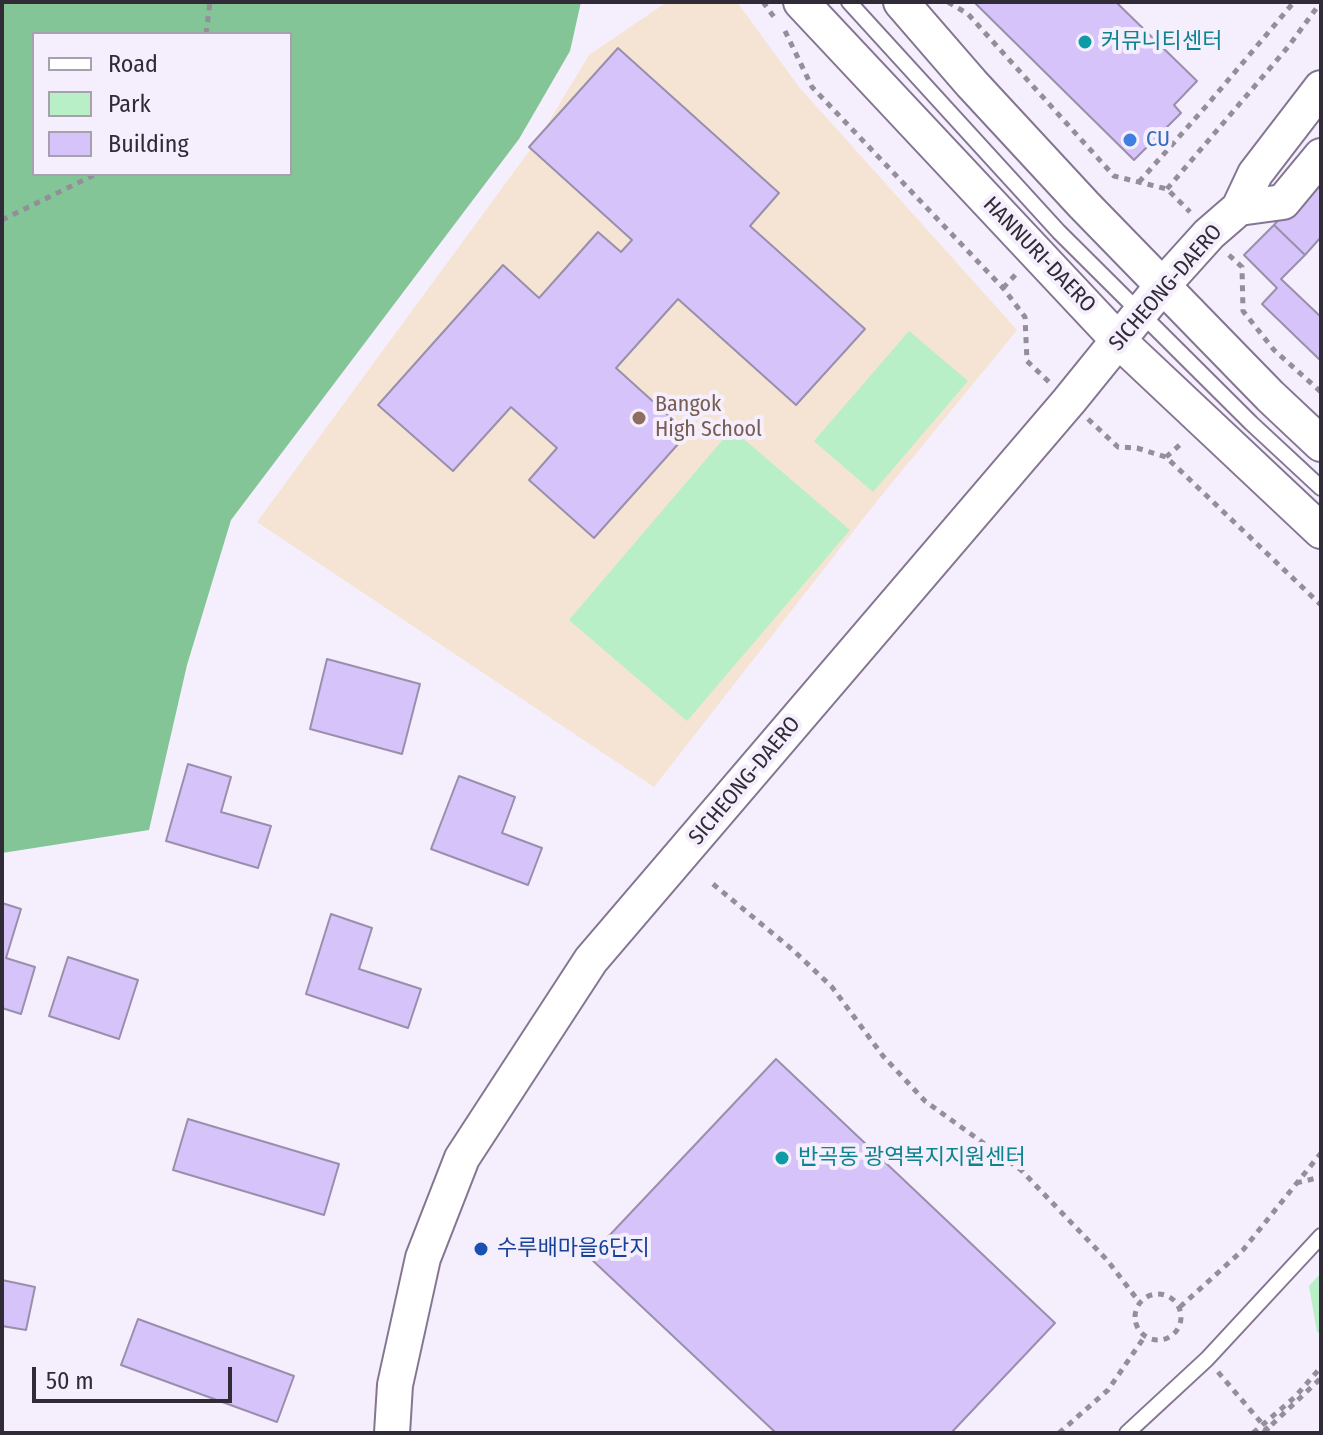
<!DOCTYPE html>
<meta charset="utf-8">
<style>
body{margin:0}
#map{position:relative;width:1323px;height:1435px;overflow:hidden;background:#f5eefc;font-family:"Fira Sans Condensed",sans-serif}
canvas{display:block}
.frame{position:absolute;inset:0;border:4px solid #312b37;pointer-events:none}
.legend{position:absolute;left:32px;top:32px;width:260px;height:144px;box-sizing:border-box;background:#f5eefc;border:2px solid #a7a0ad;margin:0;padding:10px 14px;list-style:none;font-size:24px;color:#312b37}
.legend li{display:flex;align-items:center;gap:16px;height:40px}
.legend b{width:40px;border:2px solid #a7a0ad}
.scale{position:absolute;left:32px;top:1367px;width:200px;height:36px;box-sizing:border-box;border:4px solid #312b37;border-top:0;padding-left:10px;font-size:24px;line-height:28px;white-space:nowrap;color:#312b37;-webkit-text-stroke:6px #f5eefc;paint-order:stroke}
</style>
<div id="map">
<canvas width="1323" height="1435"></canvas>
<div class="frame"></div>
<ul class="legend">
<li><b style="height:10px;background:#fff"></b>Road</li>
<li><b style="height:22px;background:#b8efc7"></b>Park</li>
<li><b style="height:22px;background:#d6c3f9"></b>Building</li>
</ul>
<div class="scale">50 m</div>
</div>
<script>
const context = document.querySelector('canvas').getContext('2d');
context.lineJoin = 'round';
function fill(path, color) { context.fillStyle = color; context.fill(path, 'evenodd'); }
const poly = rows => new Path2D(rows.map(r => 'M' + r).join(''));
function trace(path, color, width, dash) { context.strokeStyle = color; context.lineWidth = width; context.lineCap = dash ? 'butt' : 'round'; context.setLineDash(dash || []); context.stroke(path); }
function drawText(font, color, halo, rows, align = 'center') {
  context.font = font + ' "Fira Sans Condensed","Noto Sans KR",sans-serif'; context.lineWidth = 8; context.setLineDash([]); context.textBaseline = 'middle'; context.strokeStyle = halo; context.fillStyle = color; for (const [text, x, y, turn = 0] of rows) {
    context.save(); context.translate(x, y); context.rotate((+turn || 0) * Math.PI / 180); context.textAlign = isNaN(turn) ? turn : align; if (halo) context.strokeText(text, 0, 0); context.fillText(text, 0, 0); context.restore();
  }
}
fill(poly([
 [667,2,737,2,799,87,1017,330,873,506,654,787,257,522,541,135,589,55]
]), '#f5e4d3');
fill(poly([
 [909,331,968,381,873,492,814,441],
 [732,429,850,530,687,721,569,620],
 [1321,1273,1321,1334,1317,1332,1309,1286]
]), '#b8efc7');
fill(poly([
 [2,2,581,2,570,51,519,139,231,520,187,665,149,830,2,853],
 [34,34,290,34,290,174,34,174]
]), '#83c596');
const building = poly([
 [974,2,1116,2,1197,81,1174,105,1181,113,1134,160,974,2],
 [618,48,779,193,750,226,865,329,796,405,678,299,616,368,688,433,594,538,529,480,557,448,511,407,453,471,378,405,503,265,539,298,598,232,621,252,632,240,529,147,618,48],
 [1321,172,1321,237,1305,255,1274,225,1321,172],
 [1274,225,1305,255,1281,279,1321,317,1321,361,1262,304,1277,288,1244,255,1274,225],
 [327,659,420,684,402,754,310,729,327,659],
 [188,764,231,777,221,812,271,826,258,868,166,841,188,764],
 [459,776,515,797,502,833,542,848,528,885,431,849,459,776],
 [2,903,21,909,6,958,35,967,21,1014,2,1008,2,903],
 [331,914,372,928,359,969,421,989,408,1028,306,994,331,914],
 [68,957,138,980,119,1039,49,1016,68,957],
 [776,1059,1055,1323,951,1433,776,1433,589,1257,776,1059],
 [188,1119,339,1164,324,1215,173,1170,188,1119],
 [2,1280,35,1287,26,1330,2,1326,2,1280],
 [138,1319,294,1376,277,1422,121,1365,138,1319]
]);
fill(building, '#d6c3f9');
trace(building, '#998fad', 2);
const service = poly([
 [849,2,1059,232,1251,423,1321,488],
 [1127,1433,1207,1359,1321,1236]
]);
const tertiary = poly([
 [801,2,1119,341,1321,531],
 [901,2,972,84,1084,205,1270,396,1321,444],
 [1239,208,1283,202,1321,156],
 [392,1433,395,1385,423,1258,462,1158,591,960,1069,401,1163,285,1209,234,1239,208,1255,174,1321,88]
]);
trace(service, '#847692', 18);
trace(tertiary, '#847692', 38);
trace(poly([
 [763,2,774,17],
 [948,2,968,14,1114,176,1167,189,1190,212],
 [785,31,812,87,1003,288,1025,317,1027,361,1049,382],
 [206,34,210,2],
 [1139,182,1208,104,1294,2],
 [1167,189,1288,47,1321,2],
 [2,220,96,174],
 [1229,255,1242,267,1243,311,1274,350,1321,392],
 [1003,288,1017,273],
 [1088,419,1118,447,1137,448,1166,457,1321,605],
 [1166,457,1183,442],
 [713,884,794,951,832,987,883,1056,925,1101,1021,1170,1107,1260,1140,1303],
 [1296,1183,1321,1177],
 '1135 1317a23 23 0 1 1 46 0a23 23 0 1 1-46 0Z',
 [1180,1307,1243,1250,1321,1153],
 [1218,1372,1270,1433],
 [1059,1433,1108,1390,1145,1336],
 [1253,1433,1295,1397,1321,1367],
 [1263,1433,1321,1378]
]), '#948d9a', 5, [6, 6]);
trace(service, '#fff', 14);
trace(tertiary, '#fff', 34);
for (const [x, y, r, color] of [
 [1085,42,8,"#0f9aa8"],
 [1130,140,8,"#3f7fe0"],
 [639,418,8,"#8d6e63"],
 [782,1158,8,"#0f9aa8"],
 [481,1249,8,"#1a4fb4"]
]) { const dot = new Path2D(); dot.arc(x, y, r, 0, 2 * Math.PI); context.fillStyle = color; context.fill(dot); trace(dot, '#f5eefc', 3); }
drawText('22px', '#0d838f', '#f5eefc', [
 ["커뮤니티센터",1101,42],
 ["반곡동 광역복지지원센터",798,1158]
], 'left');
drawText('22px', '#366cbe', '#f5eefc', [
 ["CU",1146,140]
], 'left');
drawText('22px', '#312b37', '#f5eefc', [
 ["HANNURI-DAERO",1039,255,46],
 ["SICHEONG-DAERO",1166,288,-49],
 ["SICHEONG-DAERO",745,781,-50]
]);
drawText('22px', '#785e54', '#f5eefc', [
 ["Bangok",655,405],
 ["High School",655,430]
], 'left');
drawText('22px', '#164399', '#f5eefc', [
 ["수루배마을6단지",497,1249]
], 'left');
</script>
